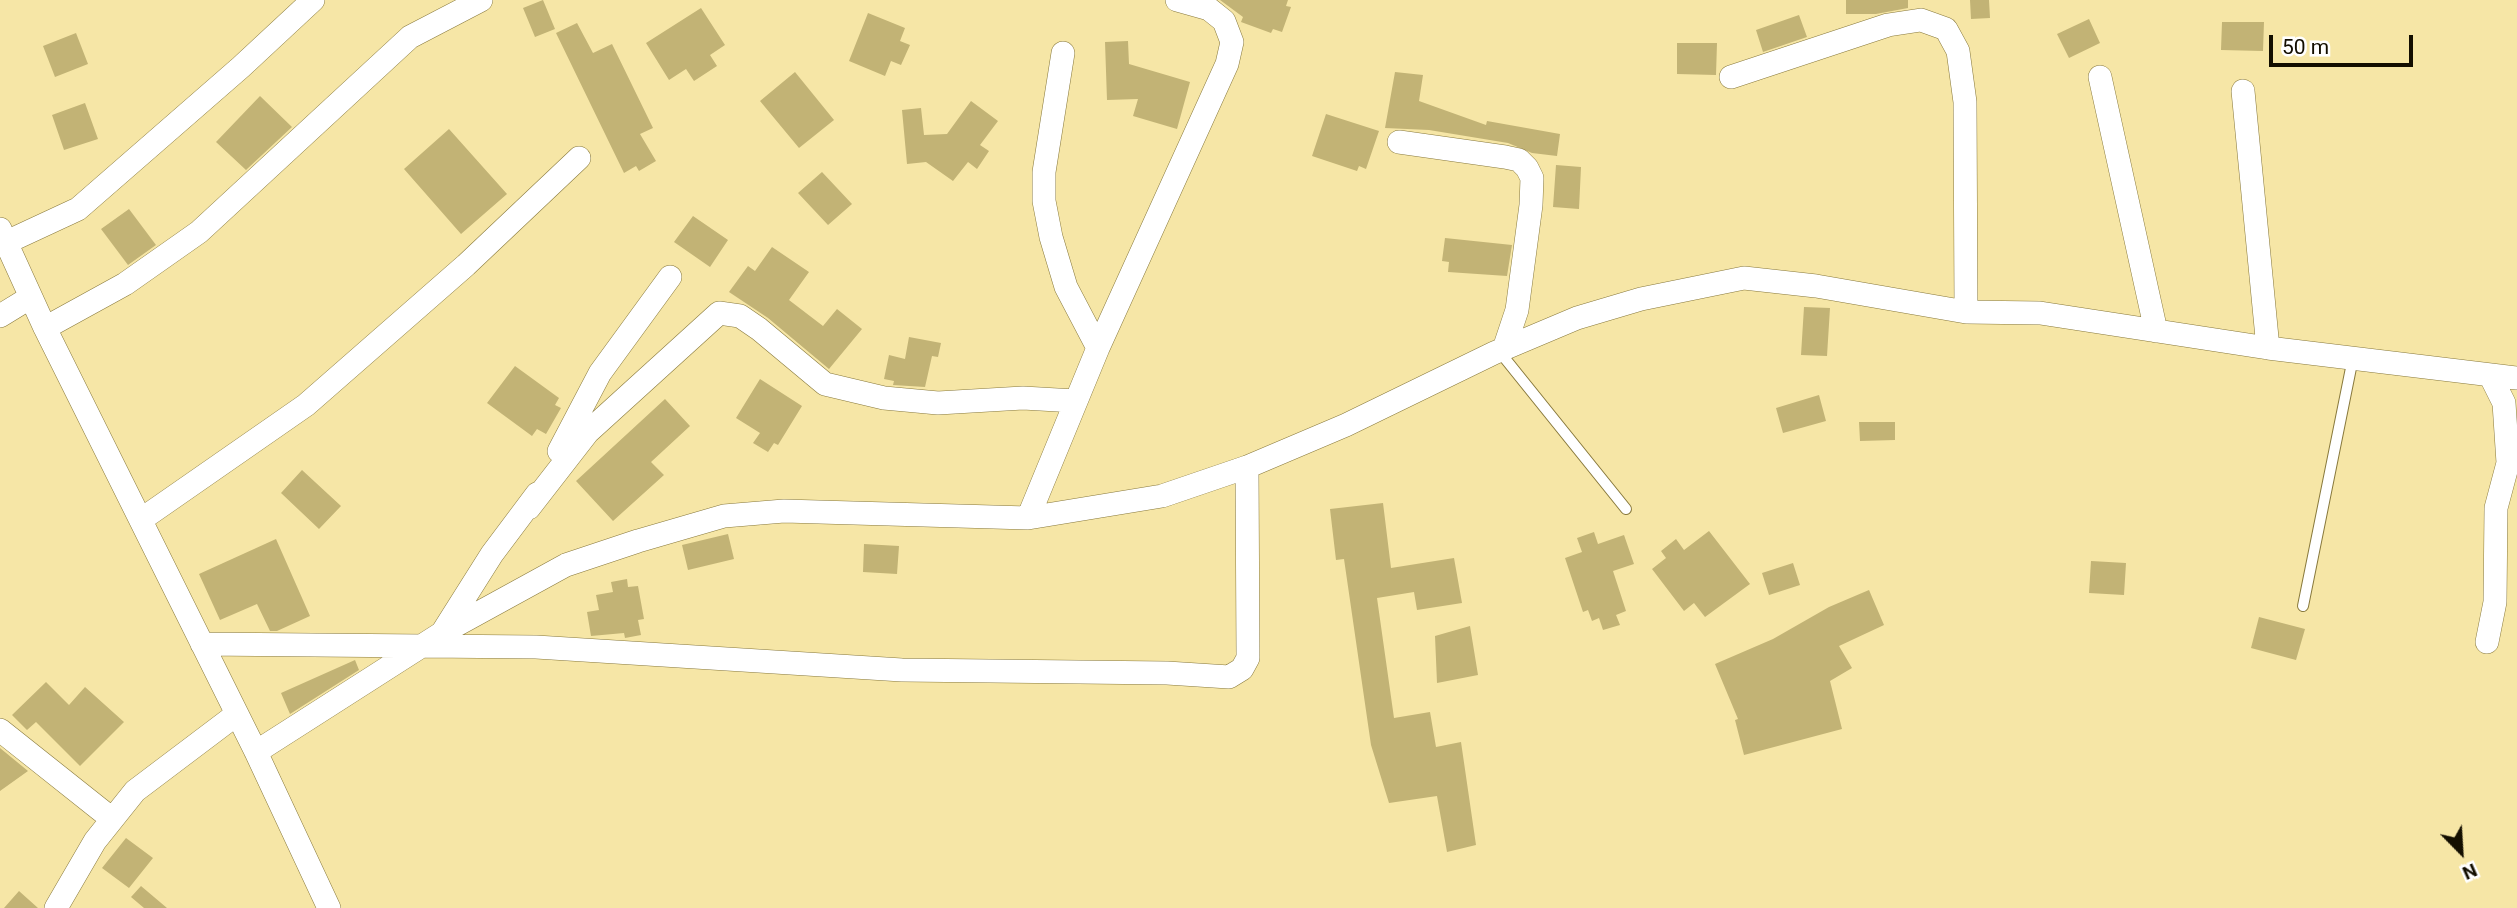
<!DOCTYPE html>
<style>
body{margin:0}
#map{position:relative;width:2517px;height:908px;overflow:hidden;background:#f6e6a6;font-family:Roboto,sans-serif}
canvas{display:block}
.north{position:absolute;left:2426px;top:817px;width:70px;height:70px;-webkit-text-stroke:5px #fff;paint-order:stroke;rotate:156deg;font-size:19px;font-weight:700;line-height:28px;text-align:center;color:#130e00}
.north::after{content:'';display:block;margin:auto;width:24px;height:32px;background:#130e00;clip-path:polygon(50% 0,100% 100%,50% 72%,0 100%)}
.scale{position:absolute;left:2269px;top:35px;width:144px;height:32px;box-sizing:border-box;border:4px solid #130e00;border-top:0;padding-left:9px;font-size:21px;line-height:24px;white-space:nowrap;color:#130e00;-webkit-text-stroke:5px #fff;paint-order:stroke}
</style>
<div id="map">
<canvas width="2517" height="908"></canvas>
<div class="north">N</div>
<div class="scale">50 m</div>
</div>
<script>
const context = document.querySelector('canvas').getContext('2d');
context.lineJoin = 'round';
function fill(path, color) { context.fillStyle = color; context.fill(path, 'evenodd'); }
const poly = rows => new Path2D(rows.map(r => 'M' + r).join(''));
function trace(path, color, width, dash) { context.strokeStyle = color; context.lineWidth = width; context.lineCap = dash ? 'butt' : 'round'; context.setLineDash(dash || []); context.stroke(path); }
fill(poly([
 [543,0,555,29,535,37,523,8],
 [1220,0,1288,0,1286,6,1291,7,1282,32,1273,29,1271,33,1241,22,1243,17],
 [1846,0,1908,0,1908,8,1876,14,1846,14],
 [1970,0,1989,0,1990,18,1971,19],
 [701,8,725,45,710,55,717,66,694,81,686,69,669,80,646,43],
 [868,13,905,28,900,41,910,45,901,65,891,61,885,76,849,61],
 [1799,15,1807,37,1763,52,1756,30],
 [2089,19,2100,43,2069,58,2057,34],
 [2222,22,2264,22,2263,51,2221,50],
 [577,23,593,53,612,44,653,128,640,134,656,161,639,171,636,166,624,173,556,33],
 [76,33,88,64,55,77,43,46],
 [1128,41,1129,64,1190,82,1177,129,1133,116,1138,99,1107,100,1105,42],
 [1677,43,1717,43,1716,75,1677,74],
 [795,72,834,120,799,148,760,101],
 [1395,72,1423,75,1419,101,1486,125,1487,121,1560,134,1557,156,1532,153,1508,143,1429,130,1385,128],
 [260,96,292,127,246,170,216,142],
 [971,101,998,121,980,145,989,151,977,169,968,162,953,181,926,162,907,164,902,110,921,108,924,135,947,134],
 [85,103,98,139,64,150,52,115],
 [1326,114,1379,131,1366,169,1359,166,1357,171,1312,156],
 [449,129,507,194,461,234,404,169],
 [1556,165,1581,167,1579,209,1553,207],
 [822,172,852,204,828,225,798,193],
 [129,209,156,245,128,265,101,229],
 [693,216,728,240,710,267,674,242],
 [1445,238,1512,245,1507,276,1448,272,1449,262,1442,261],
 [772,247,809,272,789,300,823,326,837,309,862,329,829,369,768,318,729,292,748,266,755,271],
 [1804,307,1830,308,1827,356,1801,355],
 [909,337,941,343,938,357,932,356,925,387,893,385,894,381,884,379,889,355,905,359],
 [515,366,559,398,555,405,561,408,546,434,537,429,532,436,487,403],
 [760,379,802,406,778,445,774,443,768,452,753,443,760,433,736,418],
 [1819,395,1826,421,1783,433,1776,408],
 [665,399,690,426,651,462,664,475,613,521,576,481],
 [1859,422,1895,422,1895,440,1860,441],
 [302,470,341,506,319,529,281,493],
 [1383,503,1391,568,1454,558,1462,603,1417,610,1414,592,1377,598,1394,718,1430,712,1436,747,1461,742,1476,845,1447,852,1437,796,1389,803,1371,745,1344,559,1336,560,1330,509],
 [1709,531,1750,584,1705,617,1694,603,1684,611,1652,569,1666,558,1661,551,1676,539,1684,550],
 [1594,532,1598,544,1624,535,1634,564,1613,571,1626,611,1616,615,1620,625,1603,630,1599,618,1592,621,1588,610,1583,612,1565,558,1582,552,1577,538],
 [728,534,734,559,688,570,682,545],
 [276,539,310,616,277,631,270,631,257,604,220,620,199,574],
 [864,544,899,546,897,574,863,572],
 [2091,561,2126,563,2124,595,2089,593],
 [1793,563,1800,585,1769,595,1762,573],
 [627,579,628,587,638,586,644,619,638,620,641,635,625,638,624,633,591,636,587,612,599,610,596,595,613,592,611,582],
 [1869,590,1884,625,1839,646,1852,668,1830,681,1842,729,1744,755,1735,720,1738,719,1715,664,1773,639,1829,607],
 [2259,617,2305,629,2296,660,2251,648],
 [1470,626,1478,675,1437,683,1435,636],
 [355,660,359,670,290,714,281,693],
 [46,682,69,705,85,687,124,722,80,766,36,722,27,730,12,715],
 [0,748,28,771,0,791],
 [126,838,153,858,129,888,102,868],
 [141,886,167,908,144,908,131,897],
 [19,891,38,908,4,908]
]), '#c2b375');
const service = poly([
 [1499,351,1626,509],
 [2303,606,2353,358]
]);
const minor = poly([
 [1063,53,1044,172,1044,201,1051,237,1066,287,1098,348],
 [1731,77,1888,25,1921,20,1946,29,1958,51,1965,102,1966,312],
 [2100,77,2156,331],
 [2243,91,2268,348],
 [1399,142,1505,157,1519,160,1527,168,1532,178,1531,205,1517,310,1504,349],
 [0,229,45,328,256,752,329,908],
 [7,242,78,209,241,67,313,0],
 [0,316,31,297],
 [45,328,125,284,199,232,410,37,481,0],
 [559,451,600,373,670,277],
 [529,508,588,432,719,313,740,316,759,329,825,384,884,398,938,403,1023,398,1075,401],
 [1028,518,1098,348,1227,64,1232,42,1224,21,1209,9,1177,0],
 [142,519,306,405,466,265,579,158],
 [444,630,492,554,537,494],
 [2487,642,2495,602,2496,508,2508,463,2504,403,2490,375],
 [202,644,536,647,902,670,1167,673,1229,677,1242,669,1248,658,1247,467],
 [0,730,112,819],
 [256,752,442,633,566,565,638,541,724,516,784,511,1028,518,1162,496,1247,467,1346,425,1494,353,1577,318,1641,299,1744,278,1816,286,1966,312,2040,313,2268,348,2517,378],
 [56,908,95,841,135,791,237,714]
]);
trace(service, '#88793c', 12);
trace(minor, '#88793c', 24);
trace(service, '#fff', 10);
trace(minor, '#fff', 23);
</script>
